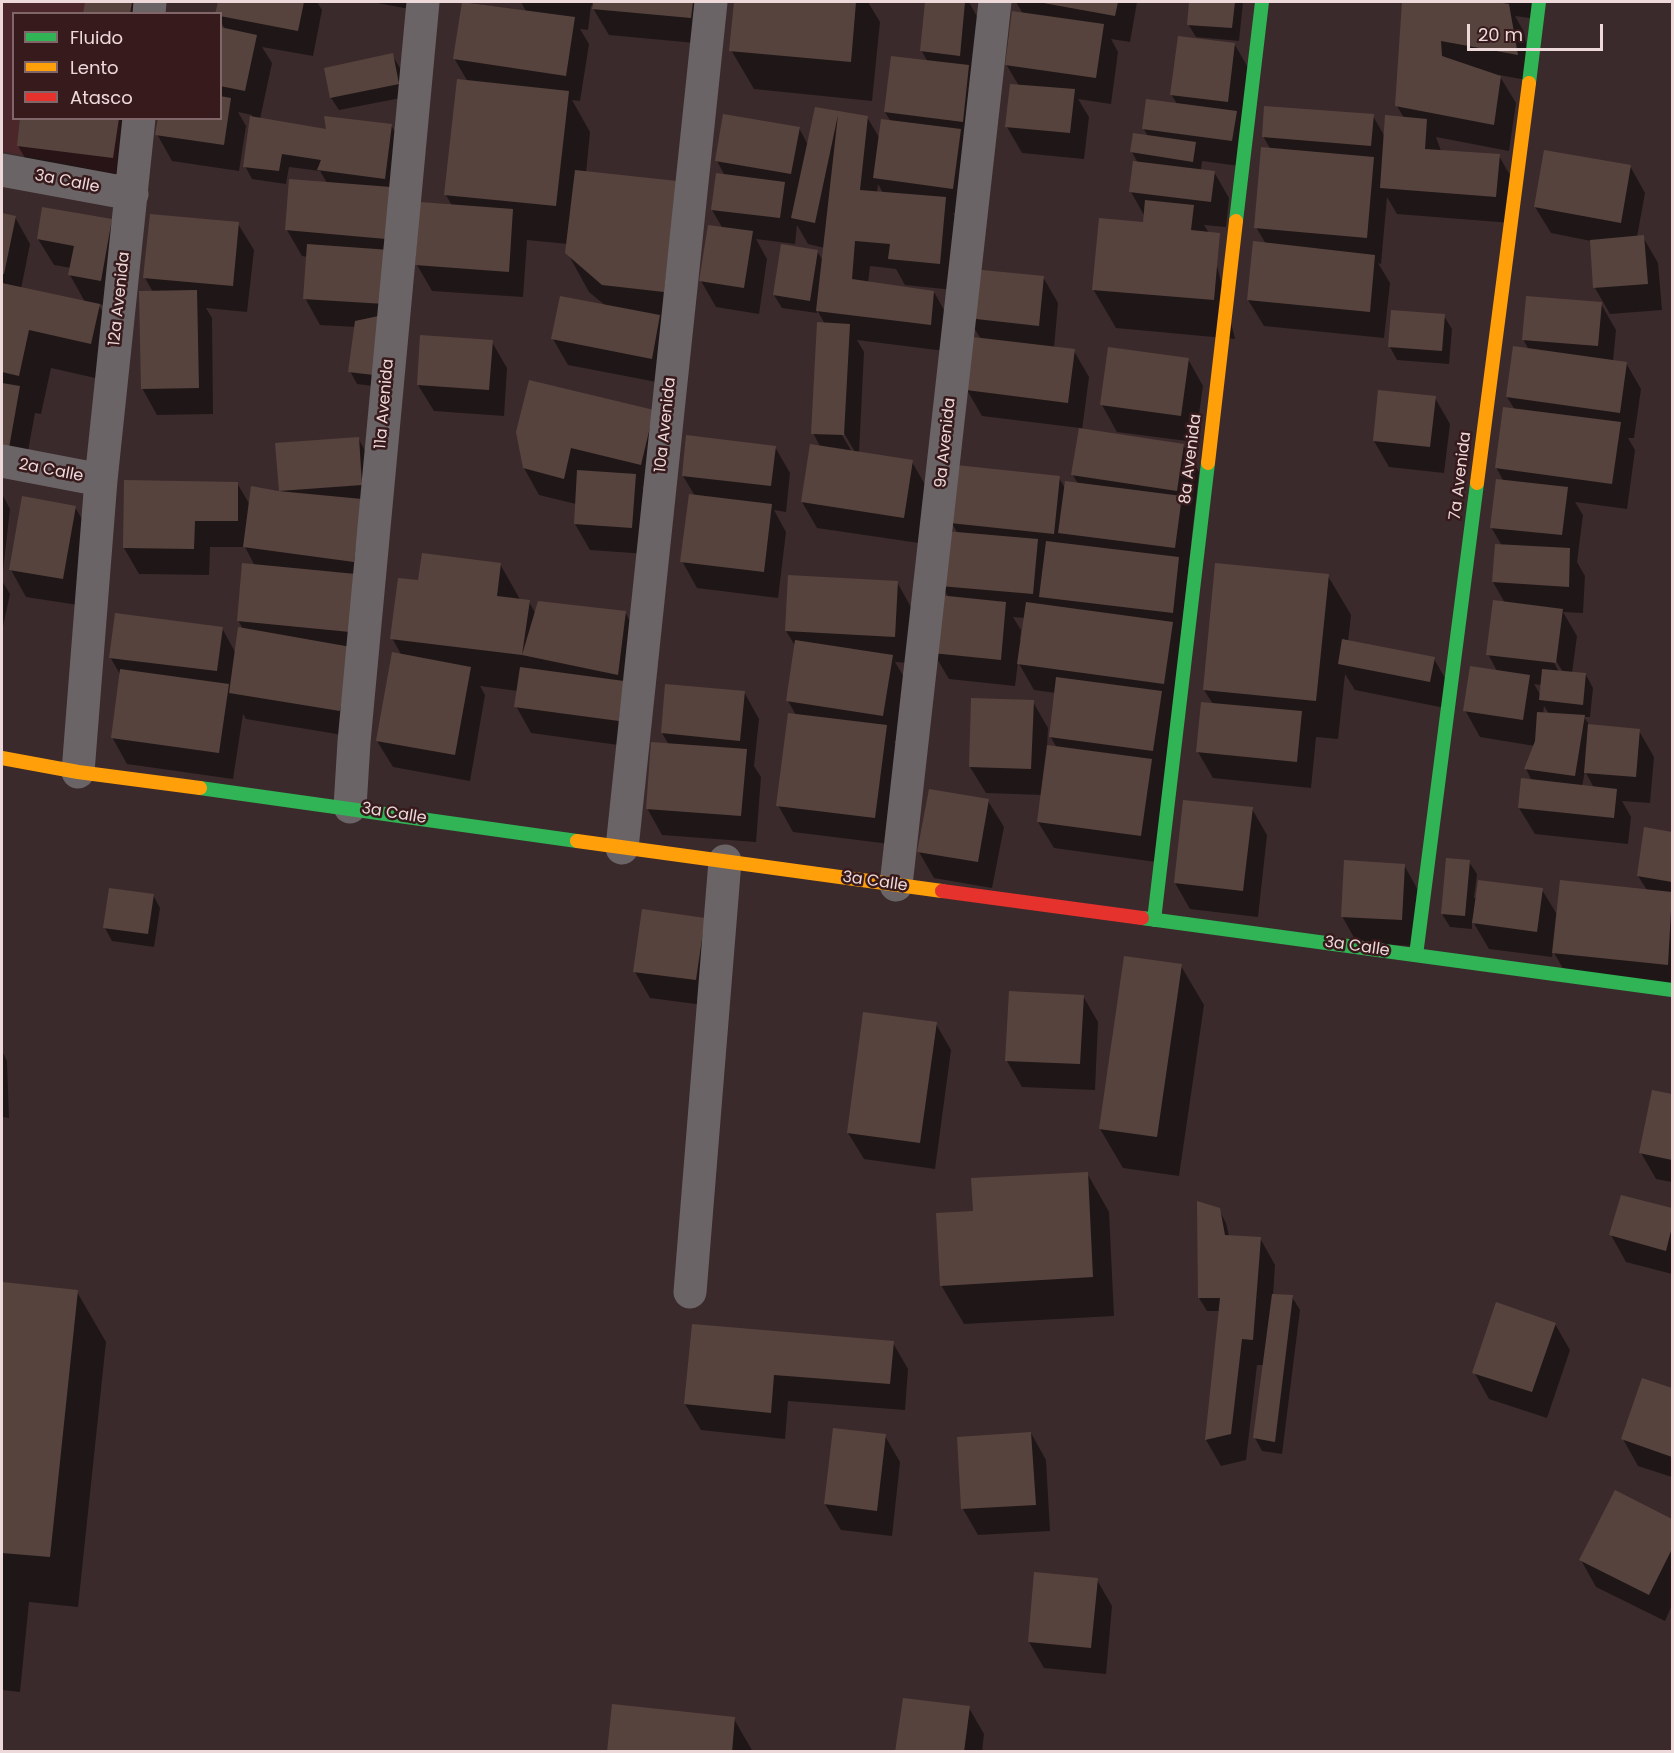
<!DOCTYPE html>
<style>
body{margin:0}
#map{position:relative;width:1674px;height:1753px;overflow:hidden;background:#3b2a2c;font-family:Poppins,sans-serif}
canvas{display:block}
.frame{position:absolute;inset:0;border:3px solid #eed9da;pointer-events:none}
.legend{position:absolute;left:12px;top:12px;width:210px;height:108px;box-sizing:border-box;background:#371a1c;border:2px solid #806668;margin:0;padding:8px 10px;list-style:none;font-size:18px;color:#eed9da}
.legend li{display:flex;align-items:center;gap:12px;height:30px}
.legend b{width:30px;border:2px solid #806668}
.scale{position:absolute;left:1467px;top:24px;width:136px;height:27px;box-sizing:border-box;border:3px solid #eed9da;border-top:0;padding-left:8px;font-size:18px;line-height:21px;white-space:nowrap;color:#eed9da;-webkit-text-stroke:4px #371a1c;paint-order:stroke}
</style>
<div id="map">
<canvas width="1674" height="1753"></canvas>
<div class="frame"></div>
<ul class="legend">
<li><b style="height:8px;background:#30b455"></b>Fluido</li>
<li><b style="height:8px;background:#ff9f0a"></b>Lento</li>
<li><b style="height:8px;background:#e5322d"></b>Atasco</li>
</ul>
<div class="scale">20 m</div>
</div>
<script>
const context = document.querySelector('canvas').getContext('2d');
context.lineJoin = 'round';
function fill(path, color) { context.fillStyle = color; context.fill(path, 'evenodd'); }
const poly = rows => new Path2D(rows.map(r => 'M' + r).join(''));
function trace(path, color, width, dash) { context.strokeStyle = color; context.lineWidth = width; context.lineCap = dash ? 'butt' : 'round'; context.setLineDash(dash || []); context.stroke(path); }
function drawText(font, color, halo, rows, align = 'center') {
  context.font = font + ' Poppins,sans-serif'; context.lineWidth = 5; context.setLineDash([]); context.textBaseline = 'middle'; context.strokeStyle = halo; context.fillStyle = color; for (const [text, x, y, turn = 0] of rows) {
    context.save(); context.translate(x, y); context.rotate((+turn || 0) * Math.PI / 180); context.textAlign = isNaN(turn) ? turn : align; if (halo) context.strokeText(text, 0, 0); context.fillText(text, 0, 0); context.restore();
  }
}
fill(poly([
 [2,2,133,2,131,13,14,14,14,118,121,119,116,174,2,151]
]), '#4b272b');
fill(poly([
 [87,2,151,2,149,14,85,14],
 [219,2,317,2,322,10,313,56,262,47,272,63,260,119,327,131,391,125,406,151,381,387,357,384,350,371,356,327,320,325,305,298,308,257,302,256,287,230,327,183,320,171,289,167,286,184,252,179,245,166,252,115,238,112,246,126,239,171,172,161,157,134,220,118,220,29,226,30,220,21,220,14,217,14],
 [372,2,433,2,431,13],
 [463,2,526,11,521,2,710,2,706,44,609,35,591,5,588,30,580,29,589,44,580,101,572,100,590,132,586,173,676,183,667,384,568,365,553,339,606,306,589,292,567,252,568,244,527,240,523,297,432,291,417,265,452,206,446,195,468,82,454,58],
 [736,2,868,2,880,22,872,101,754,89,731,50],
 [927,2,969,2,980,22,968,215,953,213,960,225,954,290,905,285,896,269,870,266,868,283,934,292,949,319,945,351,857,340,864,352,859,453,912,462,927,488,919,543,817,528,802,502,821,448,813,433,825,324,817,310,817,313,782,308,774,295,817,251,823,261,825,248,808,244,797,225,795,244,756,239,767,259,759,314,716,307,701,281,723,229,712,210,725,176,717,161,799,128,808,145,816,109,867,117,880,139,891,122,885,112,928,62,921,50],
 [878,184,883,193,877,193],
 [841,428,855,452,852,452,839,430],
 [1016,2,1137,2,1130,42,1111,39,1118,52,1111,104,1078,99,1089,117,1084,159,1022,153,1007,127,1019,86,1006,64,1023,14],
 [1190,2,1243,2,1239,41,1196,37,1188,24],
 [1403,2,1539,2,1537,19,1515,16,1524,32,1532,81,1499,75,1516,103,1509,151,1436,137,1441,151,1499,156,1514,182,1511,223,1397,214,1387,197,1381,264,1378,263,1390,283,1384,338,1264,326,1248,300,1266,244,1256,227,1271,150,1263,136,1373,116,1385,137,1404,118,1397,106],
 [1235,45,1250,71,1247,167,1202,161,1201,170,1214,172,1229,198,1226,227,1204,225,1209,233,1235,339,1116,328,1093,289,1145,224,1145,217,1131,192,1138,163,1132,152,1148,136,1143,128,1177,104,1171,94],
 [392,55,400,68,406,97,339,110,331,98],
 [22,118,145,118,135,197,41,185,18,146],
 [1630,166,1645,193,1637,237,1643,237,1658,263,1662,310,1610,314,1595,288,1591,241,1551,233,1535,207],
 [2,215,15,217,30,244,21,289,85,302,70,275,71,268,54,265,38,239,111,221,127,247,116,307,98,304,121,344,113,382,51,368,41,414,35,413,24,473,2,469],
 [238,224,254,250,247,312,206,308,212,318,213,414,157,415,142,388,153,292,145,278],
 [1043,277,1058,303,1054,348,1074,351,1089,377,1082,430,1183,445,1199,472,1156,862,1054,848,1038,822,1042,795,986,793,970,767,1033,702,1048,728,1047,747,1057,748,1050,736,1056,693,1034,690,1018,662,1015,686,949,679,933,652,949,598,942,586,958,534,952,523,1059,478,1066,490,1078,484,1073,475,1080,428,982,416,967,390,981,339,968,318],
 [1013,617,1026,618,1022,641,1020,640,1021,630],
 [1601,304,1616,330,1613,361,1626,363,1641,389,1634,438,1628,438,1635,450,1627,509,1575,502,1583,515,1577,562,1585,576,1583,613,1563,612,1577,636,1572,673,1586,675,1593,688,1590,717,1584,717,1590,726,1639,731,1654,757,1650,803,1622,801,1631,817,1628,844,1535,834,1519,808,1532,781,1526,769,1535,746,1480,737,1465,710,1497,671,1488,654,1505,603,1493,582,1496,546,1502,546,1491,527,1504,482,1496,467,1515,410,1507,397,1529,350,1523,339],
 [1553,656,1563,672,1559,672,1551,657],
 [1534,684,1542,685,1541,696],
 [1544,706,1549,714,1543,714],
 [1585,771,1594,788,1582,786],
 [1444,316,1452,329,1449,364,1397,360,1390,347],
 [492,342,507,368,504,416,434,411,418,385],
 [1188,359,1203,386,1195,442,1117,432,1102,405],
 [1435,398,1450,424,1444,473,1389,467,1374,441],
 [653,412,656,491,642,487,651,502,647,554,590,550,575,524,576,504,539,495,524,468],
 [358,438,373,465,355,737,246,719,243,714,233,779,127,764,112,737,121,676,110,657,222,628,235,652,243,629,238,620,255,566,245,547,210,547,209,575,139,574,124,548,237,483,250,505,280,493,277,444],
 [775,447,790,473,786,512,774,510,786,532,778,598,697,588,682,561,695,496,683,476],
 [2,494,10,509,3,571,2,571],
 [75,507,90,533,78,605,26,597,11,570],
 [500,564,521,601,529,602,536,614,625,612,640,639,633,747,531,733,516,706,518,691,480,686,485,695,470,781,393,767,377,741,402,656,392,638,419,582],
 [1328,576,1351,615,1348,642,1434,659,1449,685,1445,708,1355,690,1345,674,1338,739,1316,737,1311,788,1213,778,1198,752,1213,704,1204,690],
 [2,581,10,594,2,631],
 [897,582,912,609,909,663,895,662,907,682,898,742,894,741,901,753,890,844,793,832,778,805,796,715,788,701,796,647,786,631],
 [744,692,759,719,754,766,761,777,756,842,662,835,647,808,669,745,662,733],
 [988,801,1004,827,992,888,934,878,919,852],
 [1252,809,1267,835,1258,917,1190,909,1175,883],
 [1645,829,1672,833,1672,990,1569,979,1553,951,1552,957,1489,949,1472,920,1472,929,1450,927,1442,914,1469,862,1477,874,1474,898,1542,890,1558,916,1647,890,1638,876],
 [1404,865,1419,892,1416,946,1357,943,1342,916],
 [153,895,160,908,154,947,112,941,105,928],
 [704,920,711,1006,650,998,635,972],
 [1181,966,1204,1005,1179,1176,1123,1168,1100,1129],
 [1083,996,1098,1022,1095,1090,1022,1087,1007,1061],
 [936,1024,951,1050,935,1169,864,1159,848,1133],
 [2,1051,7,1061,9,1118,2,1117],
 [1654,1091,1672,1095,1672,1182,1656,1179,1641,1153],
 [1087,1173,1109,1212,1114,1316,964,1324,941,1285,974,1212],
 [1622,1196,1672,1210,1672,1274,1626,1262,1611,1235],
 [1199,1203,1219,1210,1226,1223,1229,1236,1260,1238,1275,1265,1273,1295,1292,1297,1300,1310,1282,1454,1262,1451,1255,1438,1264,1365,1257,1365,1246,1460,1221,1466,1206,1440,1220,1311,1207,1311,1199,1298],
 [2,1284,77,1292,106,1342,78,1607,29,1602,20,1692,2,1690],
 [1555,1324,1570,1350,1547,1418,1489,1399,1474,1372],
 [693,1326,893,1343,908,1369,905,1410,788,1401,785,1439,701,1430,685,1404],
 [1643,1380,1672,1390,1672,1477,1638,1466,1623,1439],
 [1031,1433,1046,1460,1050,1531,978,1535,963,1509,959,1438],
 [885,1436,900,1462,892,1536,841,1530,825,1504],
 [1615,1492,1672,1521,1672,1605,1665,1621,1596,1587,1581,1560],
 [1097,1580,1112,1606,1106,1674,1044,1668,1029,1642],
 [969,1708,984,1734,982,1752,897,1752],
 [734,1719,753,1752,608,1752]
]), '#0007');
fill(poly([
 [85,2,132,2,130,14,83,14],
 [218,2,304,2,298,31,220,16,220,14,215,14],
 [462,2,575,17,566,76,453,59],
 [593,2,693,2,691,18,592,9],
 [734,2,856,2,851,62,729,51],
 [925,2,965,2,960,56,920,51],
 [1038,2,1118,2,1115,16],
 [1189,2,1235,2,1232,28,1187,25],
 [1402,2,1497,2,1509,4,1518,55,1441,41,1442,56,1501,76,1494,125,1395,106],
 [1012,11,1104,24,1096,78,1005,65],
 [220,27,257,35,245,91,220,86],
 [1178,36,1235,43,1228,102,1170,95],
 [393,53,399,84,330,98,324,68],
 [891,56,969,65,963,122,884,112],
 [457,79,569,91,556,206,444,195],
 [1010,84,1075,89,1070,133,1005,127],
 [220,96,231,98,224,145,155,135,158,118,220,118],
 [1146,99,1237,111,1232,141,1142,129],
 [1264,106,1374,114,1371,146,1262,137],
 [815,107,868,116,860,190,946,197,940,264,888,259,890,244,855,241,852,279,934,291,931,325,816,311,838,115,815,223,791,218],
 [723,114,800,127,791,174,715,161],
 [1385,115,1427,119,1425,149,1500,154,1496,197,1380,188],
 [250,116,326,129,324,116,392,124,385,179,317,170,321,160,282,154,279,171,243,167],
 [20,118,119,118,113,158,17,146],
 [881,119,961,129,953,189,873,178],
 [1133,133,1196,142,1193,162,1130,152],
 [1261,147,1374,157,1367,238,1254,228],
 [1544,150,1631,165,1621,223,1534,207],
 [1133,161,1215,171,1211,202,1129,192],
 [575,170,677,181,664,292,602,285,565,253],
 [716,173,785,182,780,218,711,210],
 [289,179,391,187,386,239,285,230],
 [1145,200,1194,205,1191,230,1220,233,1214,300,1092,290,1099,218,1143,222],
 [420,202,513,209,509,272,415,265],
 [42,207,112,219,101,281,68,275,74,246,37,239],
 [2,213,16,216,4,274,2,274],
 [150,214,239,222,233,286,143,278],
 [708,225,753,231,744,288,699,281],
 [1644,235,1648,284,1593,288,1590,240],
 [1253,241,1375,255,1370,312,1247,300],
 [307,244,390,250,385,304,303,299],
 [781,244,818,250,810,301,773,295],
 [972,269,1044,276,1039,326,967,318],
 [2,283,100,304,91,344,29,330,19,376,2,372],
 [197,290,199,388,141,389,139,291],
 [560,296,660,315,652,359,551,339],
 [1526,296,1602,302,1598,346,1522,340],
 [1391,310,1445,314,1442,351,1388,347],
 [383,315,374,375,348,372,355,321],
 [817,322,850,324,844,435,811,434],
 [420,335,493,340,489,390,417,385],
 [973,337,1075,349,1068,403,966,390],
 [1513,346,1627,362,1620,413,1506,397],
 [1108,347,1189,358,1181,416,1100,405],
 [529,380,654,410,641,465,571,448,564,479,523,468,516,432],
 [2,383,20,386,9,448,2,446],
 [1378,390,1436,396,1430,447,1373,441],
 [1503,407,1621,422,1612,484,1495,468],
 [1079,428,1184,444,1177,491,1071,475],
 [686,435,776,446,771,486,682,476],
 [359,437,362,485,279,491,275,443],
 [810,444,913,460,904,518,801,502],
 [956,465,1060,476,1054,534,950,523],
 [577,470,636,474,632,528,574,524],
 [1496,479,1568,487,1562,535,1490,528],
 [124,480,238,482,238,521,195,521,194,549,123,548],
 [1065,481,1182,496,1175,548,1058,533],
 [251,486,278,491,362,499,354,562,243,547],
 [689,494,772,504,764,572,680,562],
 [22,496,76,506,63,579,9,570],
 [945,531,1038,539,1033,594,940,586],
 [1046,541,1179,557,1173,613,1039,597],
 [1495,544,1570,548,1569,587,1492,582],
 [422,553,501,563,497,596,530,600,522,655,538,601,626,611,618,675,522,655,390,639,398,578,418,580],
 [242,563,356,574,350,632,237,621],
 [1215,563,1329,574,1316,701,1203,690],
 [788,575,898,581,895,637,785,631],
 [938,595,1006,602,1001,660,932,653],
 [1493,600,1563,609,1556,663,1486,655],
 [1026,602,1173,622,1164,684,1017,664],
 [115,613,223,627,217,671,109,658],
 [238,627,351,647,340,711,229,693],
 [1342,639,1435,657,1430,682,1338,664],
 [795,640,893,655,883,716,786,701],
 [392,652,471,667,455,755,376,741],
 [1470,666,1530,675,1523,720,1463,711],
 [520,667,624,681,619,721,514,707],
 [120,669,229,684,219,753,111,738],
 [1542,669,1586,673,1583,705,1539,700],
 [1056,677,1162,691,1153,751,1049,737],
 [665,684,745,691,740,741,661,733],
 [971,698,1034,700,1031,769,969,767],
 [1201,702,1302,711,1297,762,1196,752],
 [1537,712,1585,715,1575,776,1524,769,1535,741],
 [788,713,887,725,875,818,776,806],
 [1588,724,1640,729,1636,777,1584,773],
 [651,742,747,749,741,816,646,809],
 [1047,745,1152,759,1141,836,1037,822],
 [1521,778,1617,789,1614,818,1518,808],
 [929,789,989,799,978,862,917,852],
 [1183,800,1253,807,1243,891,1174,883],
 [1644,827,1672,832,1672,882,1637,876],
 [1446,858,1470,860,1465,916,1441,914],
 [1344,860,1405,864,1402,920,1341,917],
 [1478,880,1543,888,1537,932,1472,923],
 [1560,880,1672,892,1668,965,1552,953],
 [109,888,154,894,148,934,103,928],
 [642,909,705,918,696,980,633,972],
 [1124,956,1182,964,1157,1137,1099,1129],
 [1009,991,1084,995,1080,1064,1005,1061],
 [863,1012,937,1022,920,1143,847,1133],
 [1652,1090,1672,1094,1672,1160,1639,1153],
 [1088,1172,1093,1277,940,1286,936,1213,973,1211,971,1178],
 [1621,1195,1672,1208,1672,1227,1666,1251,1609,1235],
 [1197,1201,1220,1208,1225,1235,1261,1237,1253,1340,1242,1339,1231,1434,1205,1440,1220,1298,1198,1298],
 [2,1282,78,1290,50,1557,2,1553],
 [1272,1294,1293,1295,1275,1442,1253,1438],
 [1496,1302,1556,1323,1532,1392,1472,1373],
 [692,1324,894,1341,890,1384,774,1375,771,1413,684,1404],
 [1642,1378,1672,1388,1672,1457,1621,1439],
 [833,1428,886,1434,877,1511,824,1504],
 [1031,1432,1036,1505,961,1509,957,1437],
 [1615,1490,1672,1519,1672,1549,1649,1595,1579,1560],
 [1034,1572,1098,1578,1091,1648,1028,1642],
 [903,1698,970,1706,964,1752,895,1752],
 [612,1704,735,1717,732,1752,607,1752]
]), '#57433d');
trace(poly([
 [149,14,150,2],
 [2,170,132,194],
 [2,461,101,480],
 [78,772,101,480,139,118],
 [350,807,354,742,423,2],
 [622,848,711,2],
 [896,885,995,2],
 [690,1292,725,861]
]), '#6b6467', 33);
trace(poly([
 [1529,83,1539,2],
 [1236,221,1262,2],
 [200,788,577,841],
 [1142,918,1672,990],
 [1154,920,1208,463],
 [1416,955,1477,483]
]), '#30b455', 14);
trace(poly([
 [1208,463,1236,221],
 [1477,483,1529,83],
 [2,758,78,772,200,788],
 [577,841,942,891]
]), '#ff9f0a', 14);
trace(poly([
 [942,891,1142,918]
]), '#e5322d', 14);
drawText('16px', '#eed9da', '#371a1c', [
 ["3a Calle",67,182,11],
 ["12a Avenida",120,299,-84],
 ["11a Avenida",385,404,-85],
 ["10a Avenida",666,425,-84],
 ["9a Avenida",946,443,-84],
 ["8a Avenida",1191,459,-83],
 ["2a Calle",51,471,11],
 ["7a Avenida",1461,476,-83],
 ["3a Calle",394,814,9],
 ["3a Calle",875,882,8],
 ["3a Calle",1357,947,8]
]);
</script>
